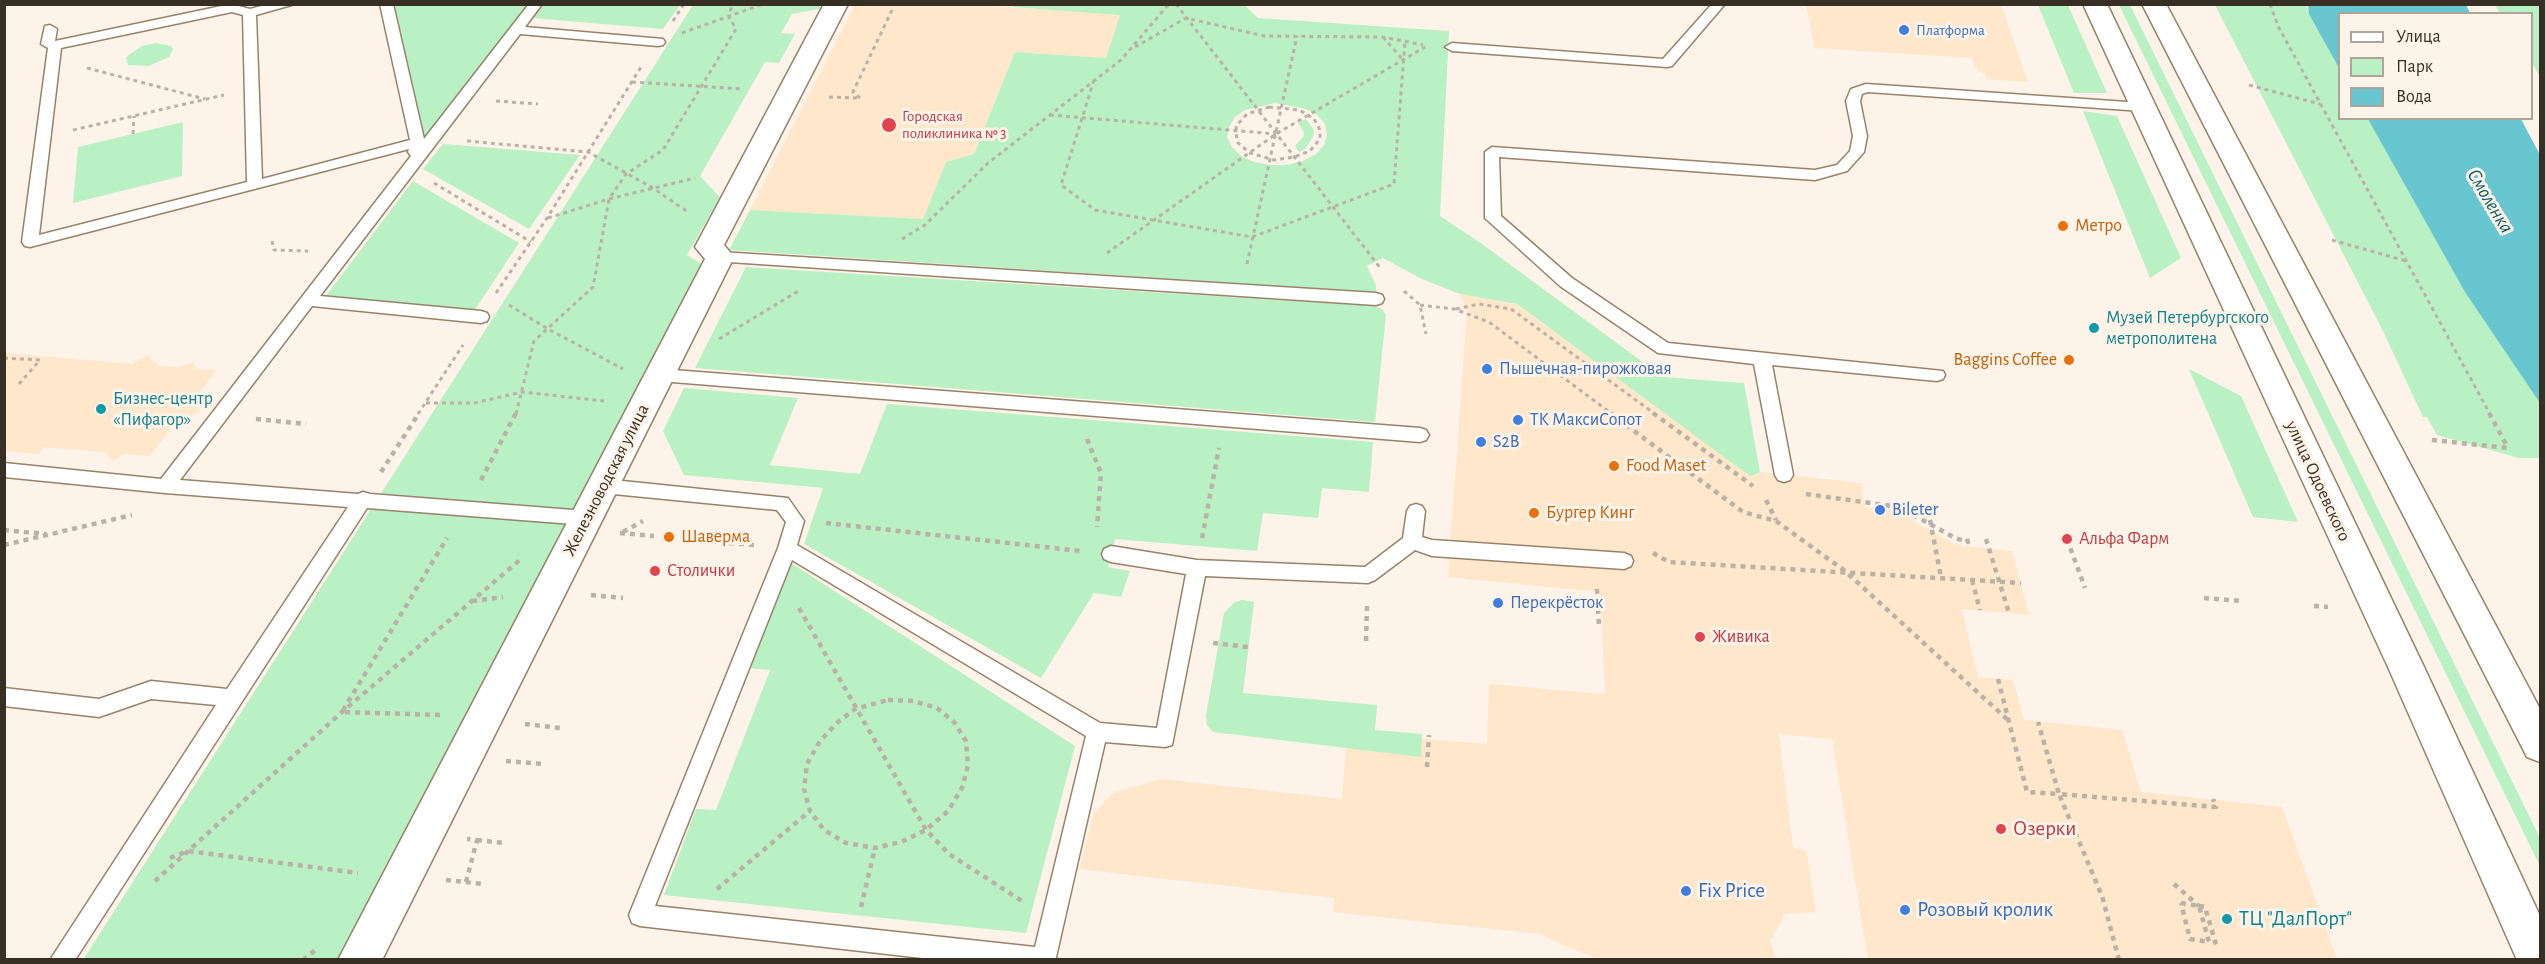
<!DOCTYPE html>
<meta charset="utf-8">
<style>
body{margin:0}
#map{position:relative;width:2545px;height:964px;overflow:hidden;background:#fdf3e8;font-family:"Alegreya Sans",sans-serif}
canvas{display:block}
.frame{position:absolute;inset:0;border:6px solid #382f24;pointer-events:none}
.legend{position:absolute;left:2338px;top:12px;width:195px;height:108px;box-sizing:border-box;background:#fdf3e8;border:2px solid #aea59a;margin:0;padding:8px 10px;list-style:none;font-size:18px;color:#382f24}
.legend li{display:flex;align-items:center;gap:12px;height:30px}
.legend b{width:30px;border:2px solid #aea59a}
</style>
<div id="map">
<canvas width="2545" height="964"></canvas>
<div class="frame"></div>
<ul class="legend">
<li><b style="height:8px;background:#fff"></b>Улица</li>
<li><b style="height:16px;background:#b9f0c4"></b>Парк</li>
<li><b style="height:16px;background:#68c6d0"></b>Вода</li>
</ul>
</div>
<script>
const context = document.querySelector('canvas').getContext('2d');
context.lineJoin = 'round';
function fill(path, color) { context.fillStyle = color; context.fill(path, 'evenodd'); }
const poly = rows => new Path2D(rows.map(r => 'M' + r).join(''));
function trace(path, color, width, dash) { context.strokeStyle = color; context.lineWidth = width; context.lineCap = dash ? 'butt' : 'round'; context.setLineDash(dash || []); context.stroke(path); }
function drawText(font, color, halo, rows, align = 'center') {
  context.font = font + ' "Alegreya Sans",sans-serif'; context.lineWidth = 6; context.setLineDash([]); context.textBaseline = 'middle'; context.strokeStyle = halo; context.fillStyle = color; for (const [text, x, y, turn = 0] of rows) {
    context.save(); context.translate(x, y); context.rotate((+turn || 0) * Math.PI / 180); context.textAlign = isNaN(turn) ? turn : align; if (halo) context.strokeText(text, 0, 0); context.fillText(text, 0, 0); context.restore();
  }
}
fill(poly([
 [855,5,968,5,1121,14,1106,58,1015,52,974,154,946,162,923,219,750,210],
 [1806,5,2001,5,2028,82,1987,79,1985,74,1978,71,1972,58,1815,48],
 [1460,294,1516,304,1751,476,1760,472,1861,483,1864,507,1896,511,1956,545,2012,551,2029,615,1962,609,1978,677,2013,680,2024,720,2122,730,2141,792,2282,807,2337,959,1868,959,1832,739,1779,734,1793,848,1806,850,1816,912,1785,914,1770,941,1776,959,1596,959,1540,934,1333,912,1334,898,1079,869,1094,813,1113,793,1161,779,1342,799,1347,733,1487,744,1489,684,1605,694,1600,592,1448,577,1467,312],
 [5,353,132,364,148,355,158,366,180,367,193,362,196,369,217,370,192,402,201,411,172,427,150,456,125,454,113,461,105,452,45,447,38,454,5,451,7,444,4,444]
]), '#fee7cb');
fill(poly([
 [386,5,536,5,433,138,418,142],
 [542,5,543,4,680,5,663,29,532,18],
 [693,5,822,5,819,9,792,14,781,33,795,34,779,63,765,62,700,176,720,197,687,255,702,264,341,959,83,960],
 [1014,5,1244,5,1258,18,1449,31,1440,216,1482,244,1663,377,1744,383,1760,472,1751,476,1736,466,1517,304,1460,294,1422,279,1383,258,1367,266,1376,285,1376,292,729,250,750,210,923,219,946,162,974,154,1015,52,1106,58,1120,15,1013,7],
 [1275,103,1306,109,1317,115,1325,124,1327,135,1324,145,1316,154,1303,161,1287,165,1271,165,1254,162,1241,156,1232,147,1227,137,1229,127,1235,117,1245,110],
 [2038,5,2068,5,2107,93,2074,93],
 [2119,5,2130,5,2540,838,2540,866],
 [2215,5,2305,5,2339,64,2340,118,2372,119,2540,400,2540,458,2519,458,2437,435,2427,417,2423,417,2383,331],
 [2495,5,2540,5,2540,77,2532,63,2532,14,2500,13],
 [156,43,171,46,173,49,169,57,149,66,128,65,126,58,130,54,142,46],
 [2083,111,2117,116,2181,258,2150,278],
 [1306,119,1314,130,1313,137,1305,149,1299,152,1295,146,1303,137,1304,132,1298,123],
 [183,122,182,176,73,203,78,147],
 [443,144,580,155,529,229,423,169],
 [413,181,519,243,474,311,325,297],
 [746,267,1374,306,1382,309,1386,315,1375,422,695,368],
 [2189,369,2241,396,2298,522,2253,517],
 [684,388,798,398,770,465,860,474,887,404,1373,442,1369,492,1322,488,1318,518,1263,513,1257,551,1115,539,1108,567,1130,571,1121,597,1094,593,1041,678,804,544,823,488,684,475,663,431],
 [791,563,1075,746,1026,933,664,895,696,809,716,810,770,670,748,668],
 [1242,600,1254,602,1243,693,1377,705,1375,730,1422,734,1421,757,1213,732,1207,725,1206,715,1224,613,1235,602]
]), '#b9f0c4');
fill(poly([
 [2308,5,2466,5,2470,13,2340,14,2339,68,2309,14],
 [2368,119,2521,119,2540,155,2540,403,2465,292]
]), '#68c6d0');
const lane = poly([
 [231,4,250,9,269,4,295,4,256,15,262,179,410,140,380,4,393,4,424,139,529,4,542,4,525,27,663,39,665,42,663,45,658,46,520,34,320,296,481,311,487,313,489,317,487,321,481,323,312,306,180,480,358,494,363,492,370,494,586,511,592,513,595,518,592,523,586,525,367,508,75,960,50,960,216,705,151,699,99,717,4,706,4,688,99,699,151,681,227,689,348,507,165,493,4,477,4,463,161,479,411,156,408,152,409,149,30,247,25,246,22,242,48,48,41,44,45,26,50,25,57,29,55,41,231,4],
 [232,12,243,15,247,182,39,235,61,48,232,12],
 [1712,4,1725,4,1672,66,1667,67,1452,51,1445,47,1452,43,1663,59,1712,4],
 [1866,84,2142,103,2149,107,2142,111,1868,92,1862,94,1860,101,1867,136,1864,152,1847,171,1815,180,1499,157,1501,216,1572,278,1668,343,1943,371,1945,375,1943,379,1937,381,1772,365,1793,475,1790,480,1784,482,1778,480,1775,475,1754,364,1658,353,1560,286,1485,218,1485,152,1492,147,1815,170,1837,165,1850,151,1853,136,1846,101,1851,89,1866,84],
 [720,252,1376,293,1382,295,1384,299,1382,303,1376,305,714,261,712,257,714,253,720,252],
 [660,369,1420,428,1426,430,1429,435,1426,440,1420,442,660,381,654,379,652,375,654,371,660,369],
 [603,479,788,498,804,521,797,545,1100,723,1157,728,1186,574,1111,562,1104,559,1102,554,1104,549,1111,546,1197,560,1365,567,1403,538,1407,511,1410,506,1416,504,1422,506,1425,511,1422,537,1432,540,1624,553,1631,556,1633,561,1631,566,1624,569,1432,556,1415,550,1375,580,1368,583,1205,576,1172,745,1165,747,1105,742,1056,957,1057,960,940,960,640,926,632,923,629,915,778,548,786,522,777,510,603,493,597,491,594,486,597,481,603,479],
 [792,560,1086,736,1035,947,655,906,792,560]
]);
const street = poly([
 [824,4,848,4,724,245,734,257,382,960,338,960,705,259,695,247,824,4]
]);
const secondary = poly([
 [2083,4,2107,4,2424,667,2540,916,2540,960,2517,960,2388,667,2083,4],
 [2142,4,2166,4,2540,709,2540,762,2527,757,2142,4]
]);
trace(lane, '#988269', 3);
trace(street, '#988269', 3);
trace(secondary, '#988269', 3);
trace(poly([
 [1176,4,1381,269],
 [2270,4,2278,26,2490,414],
 [673,21,684,4],
 [682,33,763,4],
 [1383,37,1402,59],
 [1135,47,1186,18,1264,36,1383,37,1423,45],
 [87,68,205,99],
 [1094,80,1061,185,1095,210,1252,237,1394,184,1405,41],
 [632,82,744,89],
 [2249,85,2320,104],
 [829,97,859,98],
 [860,98,853,92,892,10],
 [496,101,538,104],
 [1269,107,1299,110,1308,115,1314,119,1320,130,1320,139,1310,151,1294,157,1274,160,1250,153,1237,142,1236,126,1247,114,1269,107],
 [1050,115,1276,134],
 [73,130,224,95],
 [133,134,134,116],
 [467,141,588,152,653,188,688,212],
 [434,183,531,242],
 [548,218,609,199,695,178],
 [902,239,925,225,988,163,1121,60,1169,4],
 [2332,240,2406,261],
 [272,241,274,250,308,251],
 [1107,253,1276,134,1425,47],
 [1247,264,1297,36],
 [1404,291,1420,305,1426,334],
 [496,293,547,218,641,67],
 [509,305,548,329,623,369],
 [1420,305,1454,309,1489,322,1612,414],
 [1456,309,1479,304,1511,309,1655,414],
 [719,339,800,290],
 [4,358,40,360,19,384],
 [426,403,474,403,522,392,604,401],
 [418,414,463,345],
 [516,414,534,341,593,287,609,199,626,174,663,150,736,29,729,17,732,4]
]), '#bbb2a7', 3, [4, 4]);
trace(poly([
 [1610,413,1743,512,1776,521,1845,571,2009,721],
 [1653,413,1753,486],
 [2489,413,2508,448],
 [256,419,306,424],
 [1087,439,1101,473,1097,527],
 [2432,440,2508,448],
 [381,472,419,413],
 [481,480,516,413],
 [1806,494,1899,507,1955,538,1968,542,1966,537],
 [1766,500,1776,520],
 [1930,520,1941,577],
 [826,523,1081,551],
 [4,530,46,534],
 [623,532,643,521],
 [620,533,654,536],
 [1202,538,1219,448],
 [1986,539,2009,613],
 [2067,539,2085,588],
 [729,543,755,545],
 [4,545,132,515],
 [1653,553,1669,562,2021,583],
 [1972,580,1980,610],
 [1597,589,1599,627],
 [591,595,623,598],
 [2204,598,2243,601],
 [472,601,503,597],
 [2314,606,2328,607],
 [799,608,926,830,949,854,1022,901],
 [1366,641,1367,606],
 [1213,643,1248,647],
 [1998,679,2027,792,2059,794,2038,722],
 [888,700,913,701,937,708,954,722,966,741,968,765,962,788,948,811,926,830,901,842,875,848,846,843,824,830,810,811,804,789,807,764,820,741,838,722,855,709,888,700],
 [440,715,342,712,447,538],
 [525,724,560,728],
 [506,761,543,764],
 [1427,767,1429,735],
 [477,840,504,843],
 [170,858,188,851,358,873],
 [446,880,484,884],
 [155,881,342,712,521,559],
 [466,882,477,840,467,839],
 [2174,884,2199,906],
 [717,889,810,811],
 [2181,903,2199,906,2209,942,2190,939,2181,903],
 [2199,906,2205,907,2217,948],
 [861,907,875,848],
 [303,960,318,948],
 [2119,960,2102,896,2059,794,2216,807,2213,799]
]), '#bbb2a7', 4.5, [5, 5]);
fill(lane, '#fff');
fill(street, '#fff');
fill(secondary, '#fff');
for (const [x, y, r, color] of [
 [1904,30,6,"#3f7fe0"],
 [889,125,8,"#e0444e"],
 [2063,226,6,"#e8710a"],
 [2094,328,6,"#0f9aa8"],
 [2069,360,6,"#e8710a"],
 [1487,369,6,"#3f7fe0"],
 [101,409,6,"#0f9aa8"],
 [1518,420,6,"#3f7fe0"],
 [1481,442,6,"#3f7fe0"],
 [1614,466,6,"#e8710a"],
 [1880,510,6,"#3f7fe0"],
 [1534,513,6,"#e8710a"],
 [669,537,6,"#e8710a"],
 [2067,539,6,"#e0444e"],
 [655,571,6,"#e0444e"],
 [1498,603,6,"#3f7fe0"],
 [1700,637,6,"#e0444e"],
 [2001,829,6,"#e0444e"],
 [1686,891,6,"#3f7fe0"],
 [1905,910,6,"#3f7fe0"],
 [2227,919,6,"#0f9aa8"]
]) { const dot = new Path2D(); dot.arc(x, y, r, 0, 2 * Math.PI); context.fillStyle = color; context.fill(dot); trace(dot, '#fdf3e8', 2); }
drawText('15px', '#366cbe', '#fdf3e8', [
 ["Платформа",1916,30]
], 'left');
drawText('15px', '#be3a42', '#fdf3e8', [
 ["Городская",902,116],
 ["поликлиника № 3",902,133]
], 'left');
drawText('18px', '#c56008', '#fdf3e8', [
 ["Метро",2075,226],
 ["Baggins Coffee",2057,360,"right"],
 ["Food Maset",1626,466],
 ["Бургер Кинг",1546,513],
 ["Шаверма",681,537]
], 'left');
drawText('18px', '#0d838f', '#fdf3e8', [
 ["Музей Петербургского",2106,318],
 ["метрополитена",2106,339],
 ["Бизнес-центр",113,399],
 ["«Пифагор»",113,420]
], 'left');
drawText('18px', '#366cbe', '#fdf3e8', [
 ["Пышечная-пирожковая",1499,369],
 ["ТК МаксиСопот",1530,420],
 ["S2B",1493,442],
 ["Bileter",1892,510],
 ["Перекрёсток",1510,603]
], 'left');
drawText('18px', '#382f24', '#fdf3e8', [
 ["Железноводская улица",606,480,-63],
 ["улица Одоевского",2318,481,65]
]);
drawText('18px', '#be3a42', '#fdf3e8', [
 ["Альфа Фарм",2079,539],
 ["Столички",667,571],
 ["Живика",1712,637]
], 'left');
drawText('italic 20px', '#095d65', '#fdf3e8', [
 ["Смоленка",2490,201,59]
]);
drawText('21px', '#be3a42', '#fdf3e8', [
 ["Озерки",2013,829]
], 'left');
drawText('21px', '#366cbe', '#fdf3e8', [
 ["Fix Price",1698,891],
 ["Розовый кролик",1917,910]
], 'left');
drawText('21px', '#0d838f', '#fdf3e8', [
 ["ТЦ \"ДалПорт\"",2239,919]
], 'left');
</script>
